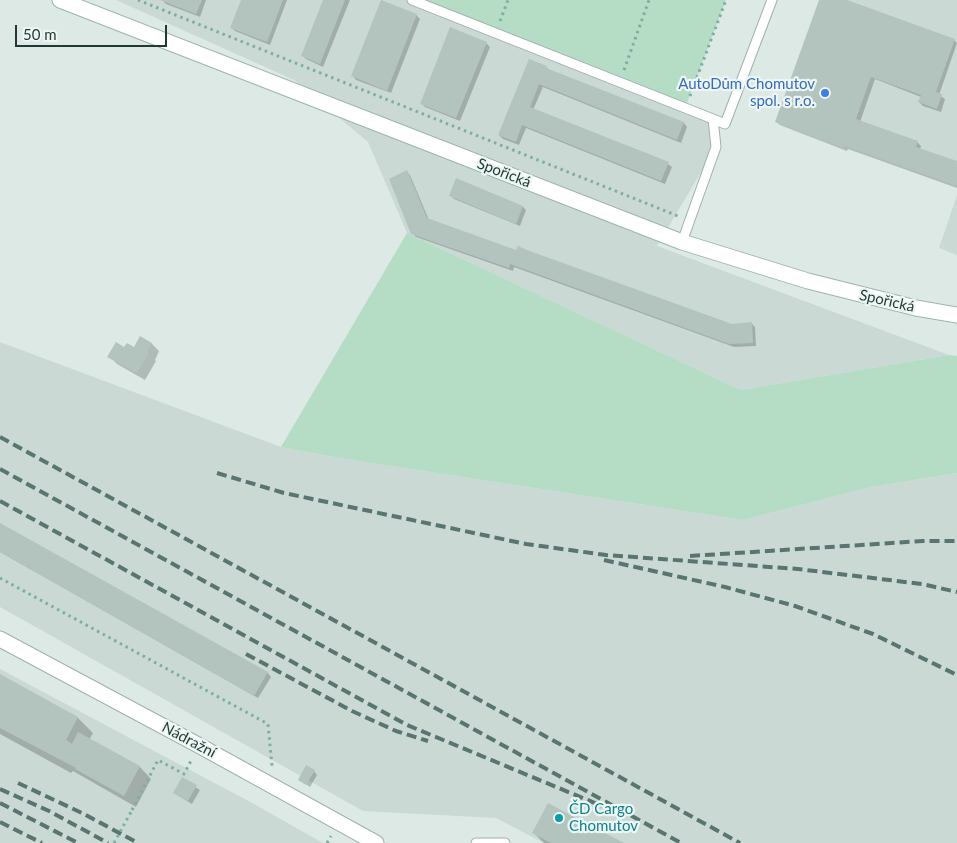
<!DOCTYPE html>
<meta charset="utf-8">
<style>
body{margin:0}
#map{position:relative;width:957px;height:843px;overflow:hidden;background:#dde9e5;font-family:Lato,sans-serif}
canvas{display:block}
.scale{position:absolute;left:15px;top:25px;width:152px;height:22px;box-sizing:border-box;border:2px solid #1f3935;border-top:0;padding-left:6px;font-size:15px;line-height:18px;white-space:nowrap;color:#1f3935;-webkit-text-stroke:4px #edf6f3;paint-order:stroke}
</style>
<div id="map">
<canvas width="957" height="843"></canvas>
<div class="scale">50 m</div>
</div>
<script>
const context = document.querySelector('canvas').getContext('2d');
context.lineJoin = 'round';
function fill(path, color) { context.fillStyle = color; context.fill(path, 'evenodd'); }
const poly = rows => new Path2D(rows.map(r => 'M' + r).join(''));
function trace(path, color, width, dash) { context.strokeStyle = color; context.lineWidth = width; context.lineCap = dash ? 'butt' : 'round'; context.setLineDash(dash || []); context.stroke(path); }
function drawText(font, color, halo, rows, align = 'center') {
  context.font = font + ' Lato,sans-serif'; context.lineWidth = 4.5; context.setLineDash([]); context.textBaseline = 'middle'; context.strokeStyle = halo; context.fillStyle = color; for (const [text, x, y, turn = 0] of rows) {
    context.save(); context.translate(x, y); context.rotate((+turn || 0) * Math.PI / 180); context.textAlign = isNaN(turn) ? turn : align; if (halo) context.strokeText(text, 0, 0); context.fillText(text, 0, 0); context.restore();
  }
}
fill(poly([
 [116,0,412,0,713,119,716,147,657,246,949,355,741,390,407,233,368,142,294,80],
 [824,0,957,0,957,178,783,115],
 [957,195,957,255,939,248],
 [0,342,281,447,339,458,743,520,871,487,957,473,957,843,544,843,496,818,363,811,0,607],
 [0,669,254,804,323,843,0,843]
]), '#cbd9d4');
fill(poly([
 [412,0,726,0,685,108],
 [407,233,741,390,949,355,957,356,957,473,871,487,743,520,339,458,281,447]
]), '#b5dcc4');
fill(poly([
 [162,0,206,0,200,17,166,4],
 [242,0,287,0,270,45,235,31,232,28],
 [325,0,350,0,323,67,306,59,303,56],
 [820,0,844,0,954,40,957,43,939,95,945,99,941,112,923,106,919,102,921,97,875,79,860,122,917,142,921,146,920,149,957,163,957,188,848,149,847,151,780,125,776,122],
 [416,15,420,19,391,93,356,80,353,76],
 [486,43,490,47,460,121,425,107,422,104],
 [546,67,550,71,684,123,687,127,681,143,543,87,533,110,668,164,672,167,665,184,526,128,519,145,503,139,499,135],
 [407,172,410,175,429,220,517,252,732,325,752,324,755,327,756,346,734,347,514,267,513,271,416,237,412,233],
 [457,180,523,207,526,210,520,226,454,199,450,195],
 [140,338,152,344,159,351,155,360,156,361,145,380,117,364,109,356,125,348,134,348],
 [0,524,268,673,271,677,258,698,0,552],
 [0,675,78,718,93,733,89,740,140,767,151,779,136,807,73,771,71,773,0,734],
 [314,771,317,775,310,787,300,780],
 [182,779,200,790,192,804,174,793],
 [534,833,621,843,544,843]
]), '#0003');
fill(poly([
 [160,0,202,0,196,14],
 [241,0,283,0,267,42,230,28],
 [323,0,345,0,320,64,301,56],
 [381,0,417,14,387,91,351,76],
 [819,0,847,0,955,39,936,92,942,94,937,109,918,102,921,95,871,77,856,119,918,141,916,147,957,161,957,186,845,146,843,148,775,122],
 [450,27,487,42,456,118,420,104],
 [529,59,547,66,546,68,684,122,677,140,539,84,530,107,669,162,661,181,522,125,516,142,498,135],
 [407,170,427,218,516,250,518,246,527,250,732,324,752,322,753,343,729,344,510,264,509,268,411,234,389,179],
 [456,178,523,206,516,224,449,196],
 [140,336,152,343,147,352,149,353,137,373,107,357,116,342,124,347,127,343,134,347],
 [0,523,268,672,254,696,0,552],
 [0,674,78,717,66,740,72,744,78,732,140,766,124,796,75,769,76,768,0,728],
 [306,765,315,770,306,785,298,780],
 [182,777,197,785,188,801,173,793],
 [548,803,624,843,551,843,532,833]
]), '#b3c4bf');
const lane = poly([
 [412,0,713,119,716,147,682,242],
 [713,119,725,124,772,0],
 [476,843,505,843]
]);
const street = poly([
 [0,639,200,746,376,843]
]);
const secondary = poly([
 [60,0,682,242,808,281,916,308,957,315]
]);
trace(lane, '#a0b1ad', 11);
trace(street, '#a0b1ad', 17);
trace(secondary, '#9cb5af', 17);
trace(poly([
 [138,0,678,216],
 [500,21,508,0],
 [624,70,649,0],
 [690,96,726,0],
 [0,578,268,724,272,766],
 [132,810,158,760,184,774,192,759],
 [327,843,331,836]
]), '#7daea4', 3, [2.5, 4]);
trace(lane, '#fff', 9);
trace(street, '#fff', 15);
trace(secondary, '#fff', 15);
trace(poly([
 [0,437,740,843],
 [0,469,681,843],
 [217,473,284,493,526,544,606,555,798,569,922,584,957,592],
 [0,501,407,725,602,806],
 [690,556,923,541,957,541],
 [604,560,725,587,795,606,873,634,957,675],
 [246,654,352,711,396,731,428,741],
 [18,783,82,813,138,843],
 [0,789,49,811,108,843],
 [0,803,78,843],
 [0,822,42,843]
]), '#597571', 4, [10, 5]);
trace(poly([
 [114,843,132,810]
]), '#7daea4', 3, [2.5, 4]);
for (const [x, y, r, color] of [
 [825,93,5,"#3f7fe0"],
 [559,818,5,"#0f9aa8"]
]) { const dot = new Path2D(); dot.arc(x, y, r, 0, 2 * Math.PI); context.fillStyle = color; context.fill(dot); trace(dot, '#edf6f3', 2); }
drawText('15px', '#366cbe', '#edf6f3', [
 ["AutoDům Chomutov",815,84],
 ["spol. s r.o.",815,101]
], 'right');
drawText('15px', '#1f3935', '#edf6f3', [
 ["Spořická",504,173,21],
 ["Spořická",887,301,13],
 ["Nádražní",189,740,28]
]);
drawText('15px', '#0d838f', '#edf6f3', [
 ["ČD Cargo",569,809],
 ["Chomutov",569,826]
], 'left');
</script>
